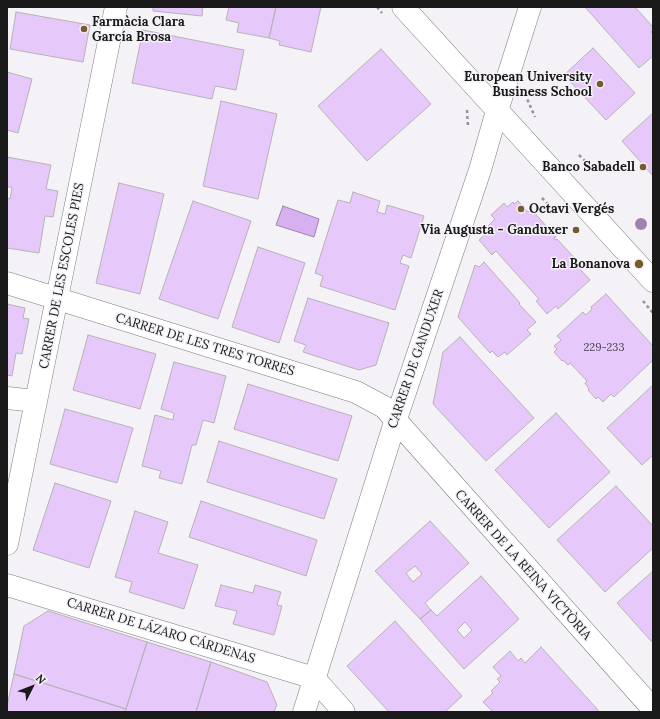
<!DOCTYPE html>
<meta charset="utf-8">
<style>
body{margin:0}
#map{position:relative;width:660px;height:719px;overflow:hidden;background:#f4f2f6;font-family:Lora,serif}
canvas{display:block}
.frame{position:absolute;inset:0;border:8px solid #1b1a1b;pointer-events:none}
.north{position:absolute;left:12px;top:667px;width:40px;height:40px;-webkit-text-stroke:3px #f4f2f6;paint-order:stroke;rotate:48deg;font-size:11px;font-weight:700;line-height:16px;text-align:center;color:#1b1a1b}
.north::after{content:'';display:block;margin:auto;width:14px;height:18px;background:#1b1a1b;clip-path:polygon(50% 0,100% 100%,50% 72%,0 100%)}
</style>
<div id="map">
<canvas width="660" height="719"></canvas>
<div class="frame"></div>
<div class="north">N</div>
</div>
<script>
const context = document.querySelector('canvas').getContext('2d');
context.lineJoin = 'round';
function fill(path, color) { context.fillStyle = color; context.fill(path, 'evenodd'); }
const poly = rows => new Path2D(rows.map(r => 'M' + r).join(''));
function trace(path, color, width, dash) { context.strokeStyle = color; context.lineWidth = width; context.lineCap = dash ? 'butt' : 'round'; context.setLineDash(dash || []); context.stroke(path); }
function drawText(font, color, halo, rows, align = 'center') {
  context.font = font + ' Lora,serif'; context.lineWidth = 3; context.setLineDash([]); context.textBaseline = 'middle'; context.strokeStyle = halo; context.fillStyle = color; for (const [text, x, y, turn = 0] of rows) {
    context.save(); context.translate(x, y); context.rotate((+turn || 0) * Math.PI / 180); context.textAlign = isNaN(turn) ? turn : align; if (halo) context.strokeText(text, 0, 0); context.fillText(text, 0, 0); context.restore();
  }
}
const water = poly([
 [283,206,319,219,314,237,276,225,283,206]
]);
fill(water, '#d6b0ef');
trace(water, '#9e83af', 1);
const building = poly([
 [153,7,203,7,202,16,153,11,153,7],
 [229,7,276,7,269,38,237,32,239,23,226,20,229,7],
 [276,7,321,7,311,52,279,45,280,41,269,38,276,7],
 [585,7,635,7,653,27,653,30,651,32,653,35,653,56,639,68,585,7],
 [16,12,90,25,83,62,10,49,16,12],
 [143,30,244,50,236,90,215,86,212,99,132,83,143,30],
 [593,48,635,93,606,120,564,75,593,48],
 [381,49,431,104,367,161,318,106,381,49],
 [7,72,32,79,18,133,7,130,7,72],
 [221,101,277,114,258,199,203,186,221,101],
 [653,113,653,176,622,141,653,113],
 [7,157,51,165,46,189,58,191,53,217,45,216,39,253,7,248,7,198,10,199,12,187,7,187,7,157],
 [119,183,164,194,140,294,96,283,119,183],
 [353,192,380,201,377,212,385,214,387,205,424,216,411,258,403,255,400,263,409,266,395,310,320,286,323,276,315,273,338,200,350,203,353,192],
 [193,201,251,221,218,319,159,299,193,201],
 [518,201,528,212,531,209,556,237,554,238,555,240,557,239,582,266,579,268,590,280,558,309,556,306,547,314,536,301,539,299,496,251,492,255,479,240,488,232,485,229,495,219,491,215,504,203,507,207,513,202,514,204,518,201],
 [258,247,305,263,279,343,232,327,258,247],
 [484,262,520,303,519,304,536,322,527,330,531,334,507,355,505,352,498,357,492,351,490,353,458,317,475,265,479,267,484,262],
 [606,294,653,346,653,360,614,397,611,394,603,402,598,397,596,399,588,390,589,389,585,383,587,381,570,363,568,365,563,360,562,361,554,352,557,349,554,346,561,340,557,336,583,312,586,315,592,309,591,307,606,294],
 [308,298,389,323,376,365,359,370,303,352,306,345,294,341,308,298],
 [7,304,25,308,23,318,29,319,22,354,16,353,12,376,7,375,7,304],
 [88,335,156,354,140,409,73,390,88,335],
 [460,337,534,418,486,461,433,404,443,352,460,337],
 [174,362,226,376,214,423,203,420,196,445,192,445,182,484,159,478,161,471,142,466,155,415,173,420,174,413,161,409,174,362],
 [248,384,352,416,338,461,234,429,248,384],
 [653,385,653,455,642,465,607,428,653,385],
 [65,409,133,428,117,483,50,464,65,409],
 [556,413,610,472,549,528,495,470,556,413],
 [219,441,337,479,324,519,207,482,219,441],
 [55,483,111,501,89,568,33,550,55,483],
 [616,486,653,526,653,548,605,592,557,540,616,486],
 [201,501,317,540,306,576,189,537,201,501],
 [135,511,168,522,158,553,198,565,184,609,129,592,132,582,115,577,135,511],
 [430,521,469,563,425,603,431,610,420,619,375,571,430,521],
 [415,566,422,574,413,582,406,573,415,566],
 [653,571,653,641,651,641,617,603,653,571],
 [481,576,519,619,464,669,420,619,431,610,437,616,481,576],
 [465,622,472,630,464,638,457,630,465,622],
 [221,585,253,593,255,585,281,592,277,605,282,606,274,635,233,624,237,611,215,606,221,585],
 [48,611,147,642,126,709,14,674,24,626,48,611],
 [395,621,462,696,445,712,389,712,347,666,395,621],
 [147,642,211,662,196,712,125,712,147,642],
 [541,647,598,710,597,712,493,712,483,702,493,693,491,691,500,682,497,679,501,676,493,667,510,651,518,661,521,658,525,663,541,647],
 [211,662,267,682,277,705,274,712,196,712,211,662],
 [14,674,126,709,125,712,7,712,7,706,14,674]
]);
fill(building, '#e6c8fb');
trace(building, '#b5b3b6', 1);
const street = poly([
 [7,283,356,392,384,407,653,709],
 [7,398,36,401],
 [7,544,116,7],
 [7,585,314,678],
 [314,678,344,712],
 [304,712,396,419,480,170,497,111]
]);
const secondary = poly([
 [403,7,653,281],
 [497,111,530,7]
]);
trace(street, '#7d7c7f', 23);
trace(secondary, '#7d7c7f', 23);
trace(poly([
 [377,7,382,13],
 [525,94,535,117],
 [467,110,468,127],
 [579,155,594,170],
 [542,198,552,208],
 [643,301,653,313]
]), '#959396', 2.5, [3, 3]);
trace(street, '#fff', 22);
trace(secondary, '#fff', 22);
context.fillStyle = '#9e83ad';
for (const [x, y] of [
 [641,224]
]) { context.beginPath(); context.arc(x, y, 6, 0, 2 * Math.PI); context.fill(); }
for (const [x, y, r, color] of [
 [84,29,4,"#775a2e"],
 [600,84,4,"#775a2e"],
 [643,167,4,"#775a2e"],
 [521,209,4,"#775a2e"],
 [576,230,4,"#775a2e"],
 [639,264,5,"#775a2e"]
]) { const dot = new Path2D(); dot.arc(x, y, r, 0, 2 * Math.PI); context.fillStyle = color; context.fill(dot); trace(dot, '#f4f2f6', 1.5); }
drawText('11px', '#4e4653', null, [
 ["229-233",604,348]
]);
drawText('bold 13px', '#1b1a1b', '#f4f2f6', [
 ["Farmàcia Clara",92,22,"left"],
 ["García Brosa",92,37,"left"],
 ["European University",592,77],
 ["Business School",592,92],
 ["Banco Sabadell",635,167],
 ["Octavi Vergés",529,209,"left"],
 ["Via Augusta - Ganduxer",568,230],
 ["La Bonanova",630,264]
], 'right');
drawText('13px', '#1b1a1b', '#f4f2f6', [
 ["CARRER DE LES ESCOLES PIES",62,276,-79],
 ["CARRER DE LES TRES TORRES",205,345,17],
 ["CARRER DE GANDUXER",416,359,-71],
 ["CARRER DE LA REINA VICTÒRIA",523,565,48],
 ["CARRER DE LÁZARO CÁRDENAS",161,631,17]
]);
</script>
